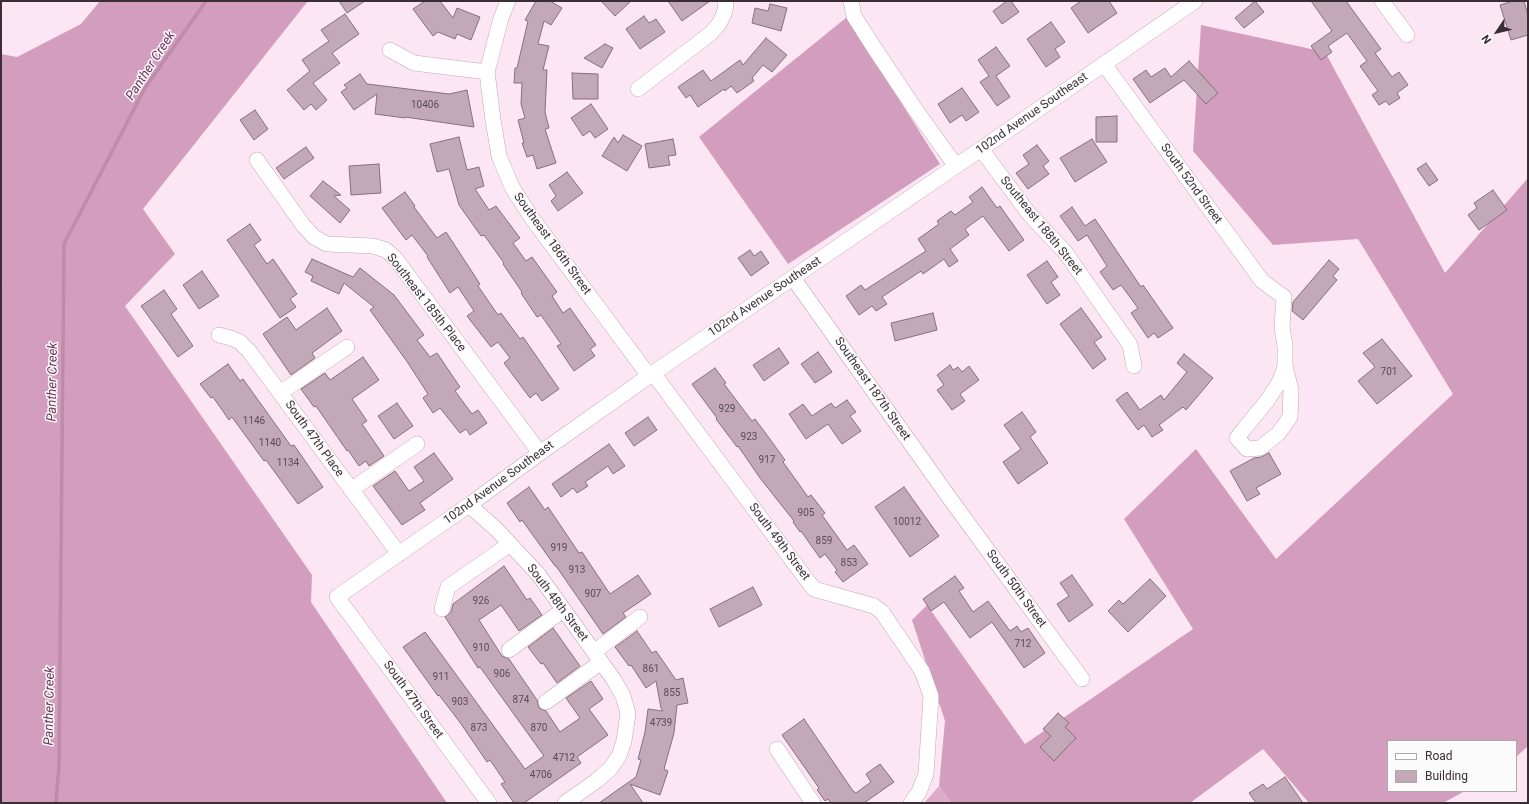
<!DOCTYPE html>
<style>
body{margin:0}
#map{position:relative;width:1529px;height:804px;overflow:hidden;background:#fde6f3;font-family:Roboto,sans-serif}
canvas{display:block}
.frame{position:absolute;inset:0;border:2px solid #392e34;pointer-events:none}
.legend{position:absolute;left:1387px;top:740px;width:130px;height:52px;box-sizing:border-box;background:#fbfbfb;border:1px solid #ada9ab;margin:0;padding:5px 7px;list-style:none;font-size:12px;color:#392e34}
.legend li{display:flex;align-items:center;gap:8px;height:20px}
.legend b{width:20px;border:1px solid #ada9ab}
.north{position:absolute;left:1477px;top:12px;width:40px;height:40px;-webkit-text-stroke:3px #fbfbfb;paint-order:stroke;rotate:235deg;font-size:11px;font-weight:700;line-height:16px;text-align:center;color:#392e34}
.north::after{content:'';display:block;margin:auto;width:14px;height:18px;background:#392e34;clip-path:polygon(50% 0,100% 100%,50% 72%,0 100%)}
</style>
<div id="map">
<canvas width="1529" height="804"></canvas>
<div class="frame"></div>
<ul class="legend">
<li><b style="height:5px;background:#fff"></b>Road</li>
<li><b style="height:11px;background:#c3a8b7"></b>Building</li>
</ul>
<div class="north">N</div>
</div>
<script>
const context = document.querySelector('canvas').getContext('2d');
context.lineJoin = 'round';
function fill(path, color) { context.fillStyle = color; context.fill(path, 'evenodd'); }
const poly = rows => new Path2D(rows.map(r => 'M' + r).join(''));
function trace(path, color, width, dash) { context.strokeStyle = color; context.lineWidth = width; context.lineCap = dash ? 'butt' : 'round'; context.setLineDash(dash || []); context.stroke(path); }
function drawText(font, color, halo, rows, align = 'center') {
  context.font = font + ' Roboto,sans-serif'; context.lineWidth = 3; context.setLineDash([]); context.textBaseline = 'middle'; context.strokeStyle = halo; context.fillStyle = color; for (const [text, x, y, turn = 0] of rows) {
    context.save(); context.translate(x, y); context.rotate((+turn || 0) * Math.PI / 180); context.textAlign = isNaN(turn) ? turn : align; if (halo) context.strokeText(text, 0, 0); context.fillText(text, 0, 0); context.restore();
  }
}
fill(poly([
 [939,786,951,803,924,803]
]), '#dcacc8');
fill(poly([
 [100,1,308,1,143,209,175,254,125,306,312,575,311,602,447,803,1,803,1,287,3,285,1,284,1,54,17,57,81,24],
 [847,17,940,164,788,264,699,137],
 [1201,25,1325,52,1445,273,1528,178,1528,746,1516,757,1516,741,1388,741,1388,791,1465,791,1443,803,1309,803,1263,749,1190,803,951,803,939,786,945,721,912,620,927,605,1025,744,1193,629,1124,519,1196,449,1276,559,1453,394,1358,239,1273,245,1193,151]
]), '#d39ebd');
trace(poly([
 [56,803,59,765,64,244,145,88,206,1]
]), '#bf8baa', 3.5);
const building = poly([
 [339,1,365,1,347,13,339,1],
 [425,1,440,1,453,18,457,8,480,17,471,40,457,34,455,39,438,32,433,36,413,9,425,1],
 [536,1,550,1,562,8,551,25,544,21,538,44,549,46,543,70,547,70,545,112,549,128,545,129,556,163,537,169,533,155,527,157,522,143,524,143,518,120,525,118,521,104,522,83,514,83,515,68,517,68,528,21,525,20,536,1],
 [601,1,631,1,615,16,601,1],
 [668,1,710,1,682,21,668,1],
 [1007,1,1011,1,1019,12,1002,24,993,11,1007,1],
 [1081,1,1109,1,1117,13,1088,33,1071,8,1081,1],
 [1255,1,1264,12,1244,28,1235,18,1255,1],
 [1311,1,1346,1,1381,49,1375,53,1392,77,1399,72,1408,85,1397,93,1400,98,1389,105,1386,101,1379,105,1372,95,1378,91,1360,66,1367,61,1347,33,1328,46,1332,52,1321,60,1311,46,1332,31,1311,1],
 [1513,1,1524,1,1528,15,1528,35,1511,40,1500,5,1513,1],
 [770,4,787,8,781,31,752,23,755,8,768,11,770,4],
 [345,14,359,34,332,53,340,63,313,83,327,100,316,110,311,104,304,110,287,90,310,71,302,60,329,41,321,30,345,14],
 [644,16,649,23,656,19,665,32,640,49,626,29,644,16],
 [1051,22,1065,42,1055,49,1060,57,1046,67,1027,39,1051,22],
 [766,38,787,55,772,72,763,65,752,78,754,81,737,93,731,86,725,91,724,89,698,107,690,95,686,98,678,87,703,70,711,81,740,60,743,65,766,38],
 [605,44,613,48,602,68,584,58,605,44],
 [996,47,1010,66,996,76,1010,97,997,106,980,82,989,76,978,60,996,47],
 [1189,61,1218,93,1206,104,1184,80,1150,103,1133,79,1146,70,1151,77,1165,68,1171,77,1189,61],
 [572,73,598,74,598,99,573,99,572,73],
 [360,74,367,84,449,94,467,90,474,127,405,117,405,118,375,114,377,94,354,110,341,92,347,88,344,85,360,74],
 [962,88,979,112,966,121,962,115,950,123,938,104,962,88],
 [591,104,608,129,595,138,590,131,583,136,571,118,591,104],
 [255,110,268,129,254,140,240,120,255,110],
 [1117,116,1117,142,1096,142,1096,117,1117,116],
 [623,135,642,146,627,171,602,156,614,137,618,143,623,135],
 [459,137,467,170,479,167,484,186,475,189,489,210,496,206,520,238,513,243,526,261,532,257,557,292,552,296,563,313,570,308,596,345,590,349,595,356,574,371,557,346,561,344,541,315,537,317,521,293,522,292,503,264,504,263,484,235,481,236,459,205,449,169,437,172,430,144,459,137],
 [673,139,676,155,668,156,670,165,649,168,645,144,673,139],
 [1092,139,1107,162,1075,182,1060,158,1092,139],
 [1037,145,1049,161,1043,166,1049,174,1028,189,1016,173,1029,164,1023,155,1037,145],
 [306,147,314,158,284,179,276,168,306,147],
 [1426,163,1438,180,1429,186,1417,169,1426,163],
 [379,164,381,193,351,195,349,166,379,164],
 [567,172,583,193,558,211,551,201,556,196,549,185,567,172],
 [323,181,341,195,334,196,350,210,340,223,310,196,323,181],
 [982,187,997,208,1000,206,1024,240,1009,251,983,216,965,229,969,235,950,249,958,261,949,267,944,259,923,274,921,271,882,297,887,304,876,311,872,306,859,315,846,296,861,285,865,290,926,251,918,239,939,224,937,221,951,211,955,215,973,202,969,197,982,187],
 [1493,190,1507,210,1479,230,1468,215,1477,208,1474,203,1493,190],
 [405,192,415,206,414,207,437,238,446,232,480,284,478,286,498,315,501,313,520,339,523,337,559,389,542,401,536,393,530,398,504,363,510,358,498,342,491,347,467,316,474,311,458,287,450,293,427,257,428,256,412,235,406,240,382,208,405,192],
 [1072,207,1085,226,1095,219,1141,287,1143,285,1173,328,1158,338,1154,333,1148,338,1131,313,1138,308,1121,285,1113,290,1100,272,1107,266,1087,235,1078,241,1060,216,1072,207],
 [250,224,261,240,254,245,267,264,273,259,297,294,290,299,296,307,280,318,227,240,250,224],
 [750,250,754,256,761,251,769,263,751,276,738,258,750,250],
 [312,259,353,277,360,268,394,295,424,335,417,340,430,357,437,353,460,387,455,391,472,414,478,410,487,423,470,435,466,429,460,433,440,408,433,413,423,398,428,394,408,363,370,310,374,307,344,283,339,294,311,281,313,276,305,272,312,259],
 [1329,260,1339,269,1333,276,1337,280,1303,320,1292,311,1293,302,1329,260],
 [1047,261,1058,277,1051,282,1060,295,1047,304,1027,275,1047,261],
 [202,271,219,296,199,309,183,285,202,271],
 [164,290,177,309,171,314,193,346,178,357,141,306,164,290],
 [327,308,342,331,312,353,315,358,291,375,263,334,287,317,296,330,327,308],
 [1081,308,1102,337,1094,342,1106,359,1093,369,1060,324,1081,308],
 [933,313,937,330,895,341,891,323,933,313],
 [1382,339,1412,376,1377,404,1358,381,1375,367,1363,353,1382,339],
 [779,348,789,363,764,381,753,365,779,348],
 [818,352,832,372,815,383,801,364,818,352],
 [1184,354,1213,378,1186,410,1183,407,1159,425,1163,430,1152,437,1144,425,1138,430,1116,400,1127,392,1140,410,1161,395,1164,400,1187,372,1177,363,1184,354],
 [363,357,379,380,352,399,367,421,362,424,384,456,369,466,366,461,359,466,348,450,347,451,316,406,314,407,301,389,325,373,330,380,363,357],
 [228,364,240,381,243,379,291,446,294,445,323,487,298,504,266,460,264,461,232,417,229,420,213,397,211,398,200,384,228,364],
 [950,365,953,370,958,367,962,372,969,366,979,380,960,394,965,401,952,410,937,390,944,385,937,375,950,365],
 [715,368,726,383,724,384,752,421,755,419,772,442,785,460,783,462,808,497,811,495,825,513,822,515,847,550,854,545,868,564,843,582,835,572,837,570,825,554,820,558,801,531,800,532,793,522,794,521,760,478,738,446,737,447,716,419,717,418,694,387,692,384,715,368],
 [847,400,856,412,850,416,861,431,842,444,828,424,806,439,789,414,803,404,812,416,831,403,835,408,847,400],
 [397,403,413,426,394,439,378,416,397,403],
 [1022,412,1036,432,1030,437,1048,463,1018,484,1003,462,1021,449,1004,425,1022,412],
 [648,417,657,430,634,446,625,433,648,417],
 [609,444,625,466,613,474,608,466,585,482,588,486,577,493,573,488,561,497,552,484,609,444],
 [434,453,453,479,420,503,425,510,402,525,373,486,395,471,409,491,424,481,414,467,434,453],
 [1269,453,1281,474,1256,488,1260,494,1247,501,1230,471,1254,458,1261,457,1269,453],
 [529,487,545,510,548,507,579,553,582,552,610,594,638,575,651,594,623,613,626,617,603,634,556,566,555,566,522,520,520,522,507,503,529,487],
 [904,487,939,536,910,557,875,507,904,487],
 [504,566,527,600,530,598,542,615,519,631,501,605,479,620,502,656,509,659,537,700,539,708,546,711,560,732,580,718,566,698,591,681,603,699,589,709,608,735,577,757,581,763,524,803,514,803,501,784,505,782,490,760,487,762,459,721,439,695,438,696,403,647,425,632,525,769,544,756,480,667,478,668,445,617,451,612,453,604,504,566],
 [1072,575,1093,605,1069,622,1057,604,1069,596,1060,583,1072,575],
 [955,576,964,588,959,591,973,612,988,601,1010,631,1017,626,1021,632,1028,628,1045,653,1024,668,992,622,970,638,944,602,931,611,923,599,955,576],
 [1150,579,1166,596,1128,632,1108,611,1119,600,1123,604,1150,579],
 [753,587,762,605,719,627,710,609,753,587],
 [553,628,580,666,557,683,543,663,541,664,528,647,553,628],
 [637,631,652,653,656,651,676,680,683,678,688,703,677,705,674,733,664,769,668,771,660,795,630,784,643,803,599,803,636,777,641,760,638,759,645,732,648,709,663,711,661,708,656,681,646,688,631,665,629,666,615,647,637,631],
 [1058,713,1069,723,1065,727,1076,738,1054,761,1040,747,1051,736,1043,729,1058,713],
 [804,719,853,791,856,793,871,782,866,774,880,764,894,782,864,803,831,803,828,799,825,801,817,790,819,788,782,735,804,719],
 [1285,777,1303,803,1256,803,1249,793,1263,784,1267,789,1285,777]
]);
fill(building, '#c3a8b7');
trace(building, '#886f7d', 1);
const minor = poly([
 [508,1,501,18,487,72,493,120,499,156,512,187,531,217,649,376],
 [851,1,854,16,873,46,915,109,956,166],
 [1382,1,1407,35],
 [390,50,414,63,487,72],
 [1104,64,1262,281,1284,297,1282,327,1285,346,1285,366,1291,390,1290,417,1278,434,1260,448,1247,449,1237,438,1244,429,1267,401,1280,381,1285,366],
 [638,89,710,34,719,24,724,14,726,5,725,1],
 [981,149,1030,215,1065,252,1130,345,1134,366],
 [257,160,303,225,314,237,327,244,373,246,386,250,395,258,540,453],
 [793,278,951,500,1082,679],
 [219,335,231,338,240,342,249,351,399,554],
 [653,373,810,584,814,589,874,606,882,612,922,671,931,696,926,774,919,792,911,803],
 [280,393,347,347],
 [351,490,417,444],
 [469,505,496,529,538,574,614,680,623,696,628,713,624,741,619,756,610,769,596,781,565,803],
 [442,609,448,587,510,544],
 [509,650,563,610],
 [594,652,640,617],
 [546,702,601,662],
 [777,749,813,803],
 [489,803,337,597,469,505,540,453,649,376,981,149,1195,1]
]);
trace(minor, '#c2a7b6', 16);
trace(minor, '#fff', 15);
drawText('10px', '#5c4c55', null, [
 ["10406",425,105],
 ["701",1389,372],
 ["929",727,409],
 ["1146",254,421],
 ["923",749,437],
 ["1140",270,443],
 ["917",767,460],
 ["1134",288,463],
 ["905",806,513],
 ["10012",907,522],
 ["859",824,541],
 ["919",559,548],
 ["853",849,563],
 ["913",577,570],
 ["907",593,594],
 ["926",481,601],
 ["712",1023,644],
 ["910",481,648],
 ["861",651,669],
 ["906",502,674],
 ["911",441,677],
 ["855",672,693],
 ["874",521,700],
 ["903",460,702],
 ["4739",661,723],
 ["873",479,728],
 ["870",539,728],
 ["4712",564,758],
 ["4706",541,775]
]);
drawText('12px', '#392e34', '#fbfbfb', [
 ["102nd Avenue Southeast",1032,114,-35],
 ["South 52nd Street",1191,184,54],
 ["Southeast 188th Street",1041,226,51],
 ["Southeast 186th Street",552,244,54],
 ["102nd Avenue Southeast",765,297,-34],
 ["Southeast 185th Place",426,303,52],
 ["Southeast 187th Street",872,389,55],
 ["South 47th Place",314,439,54],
 ["102nd Avenue Southeast",499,483,-36],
 ["South 49th Street",779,542,53],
 ["South 50th Street",1016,589,54],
 ["South 48th Street",557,603,53],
 ["South 47th Street",413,700,54]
]);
drawText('italic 13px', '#6f2f59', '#fbfbfb', [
 ["Panther Creek",151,66,-57],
 ["Panther Creek",53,382,-89],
 ["Panther Creek",50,706,-89]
]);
</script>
